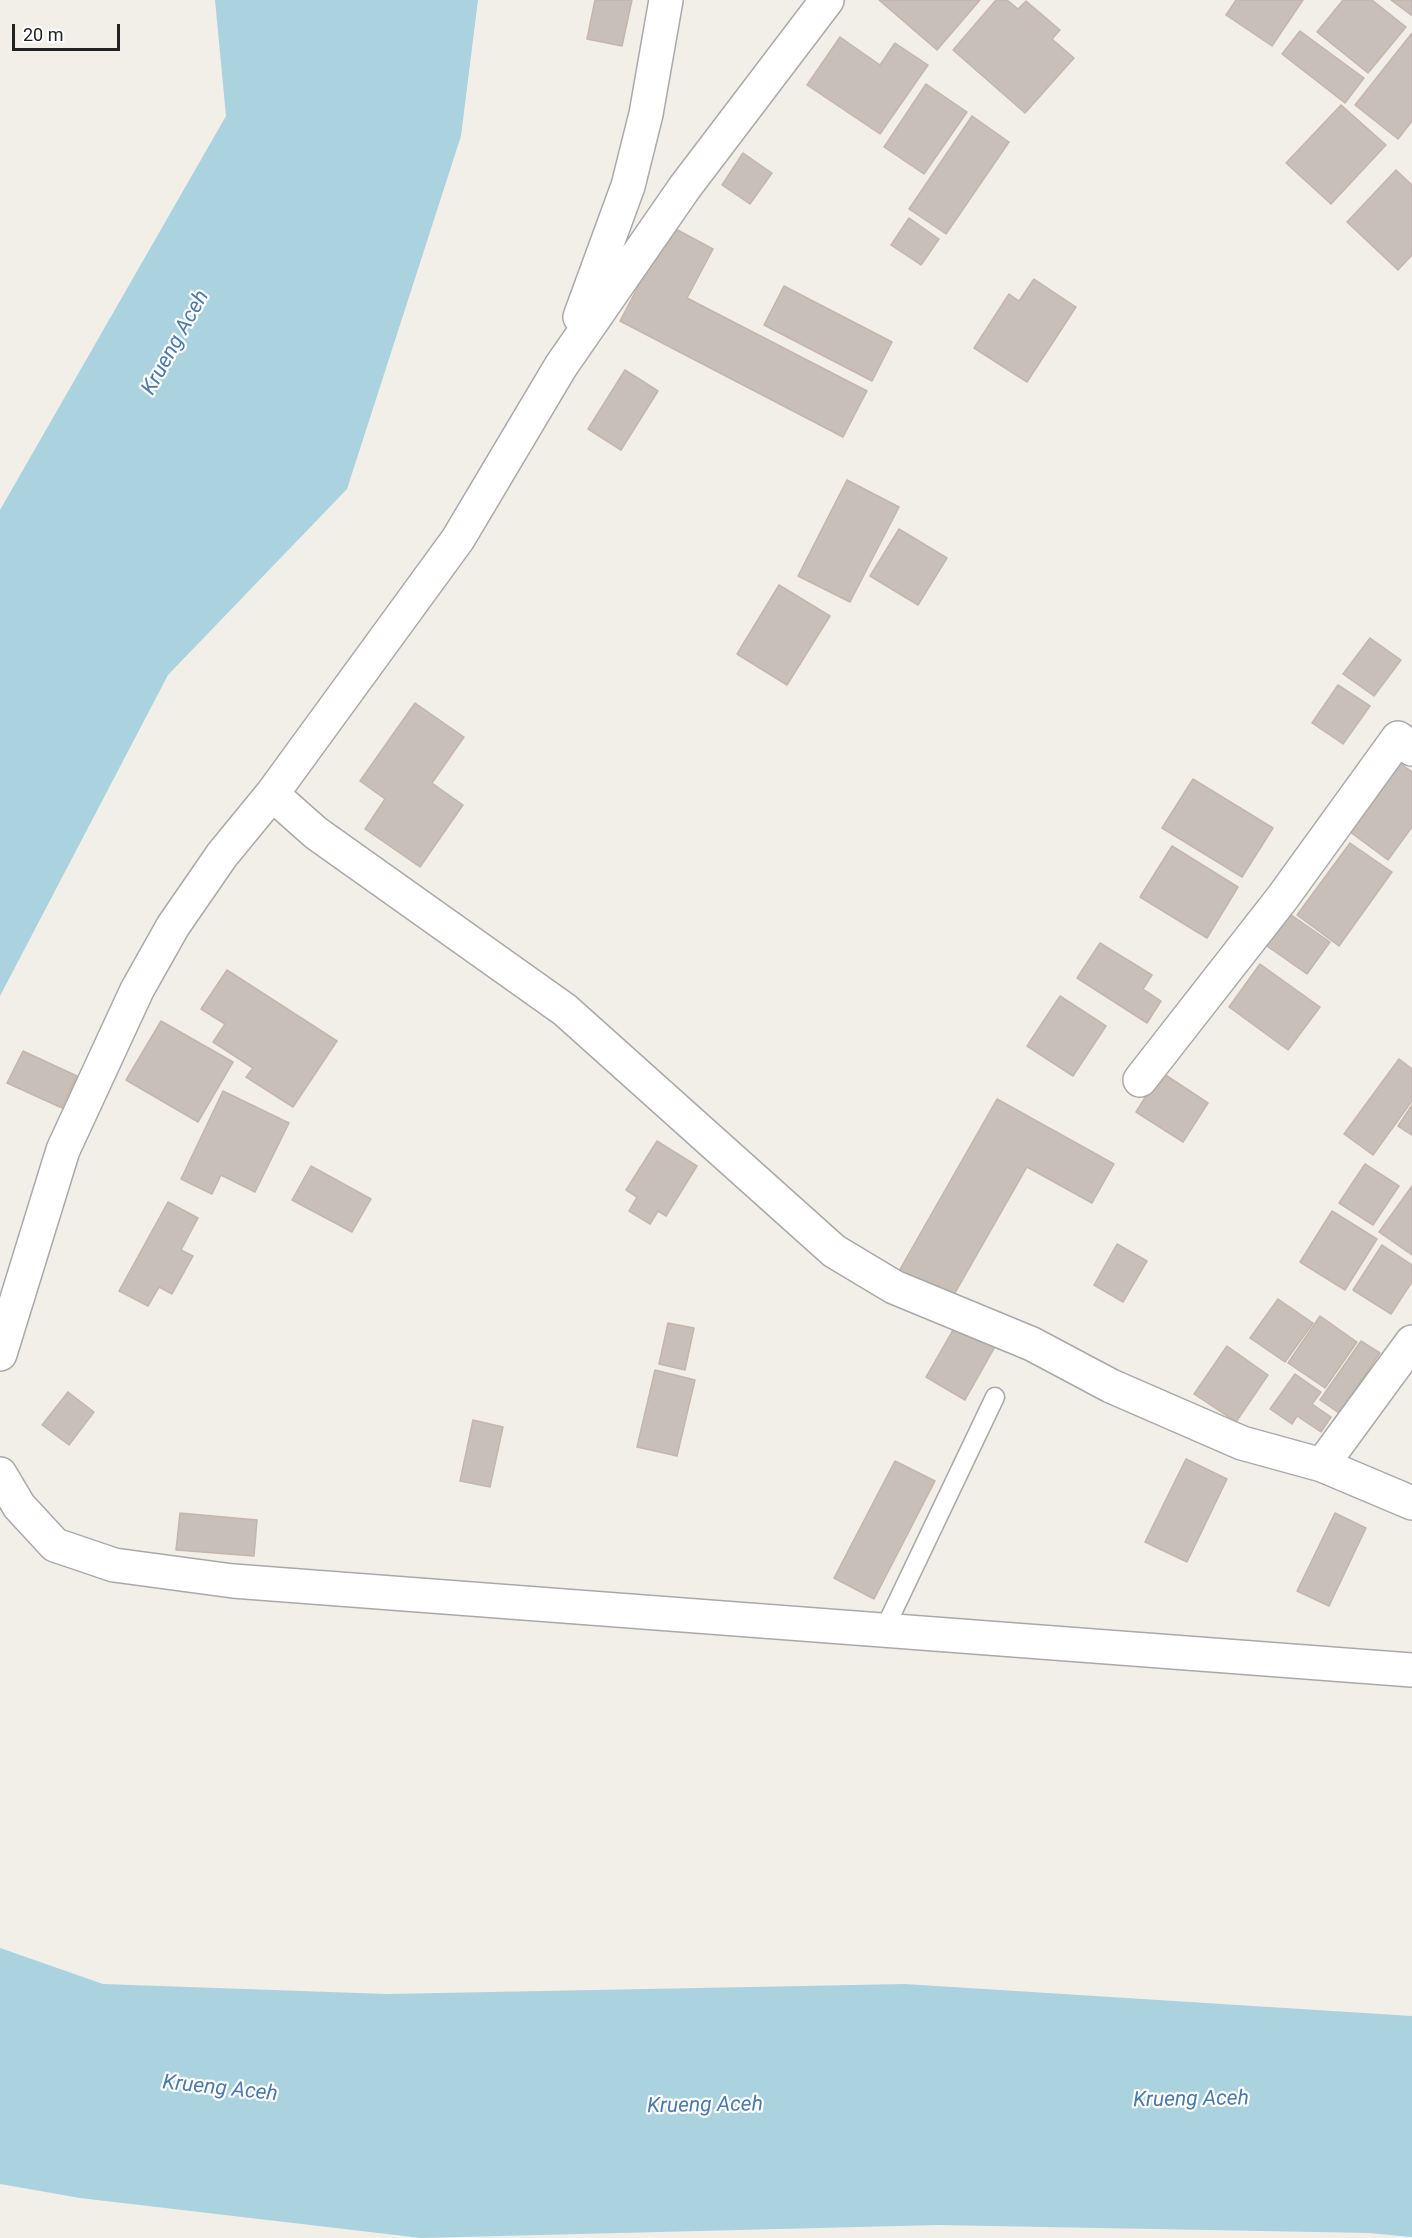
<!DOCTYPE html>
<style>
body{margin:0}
#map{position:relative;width:1412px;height:2238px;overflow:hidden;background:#f2efe9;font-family:Roboto,sans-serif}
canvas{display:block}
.scale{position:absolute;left:12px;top:24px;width:108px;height:27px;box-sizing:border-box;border:3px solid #222;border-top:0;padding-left:8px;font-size:18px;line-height:21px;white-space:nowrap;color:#222;-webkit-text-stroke:4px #fff;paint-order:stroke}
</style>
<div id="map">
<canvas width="1412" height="2238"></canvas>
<div class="scale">20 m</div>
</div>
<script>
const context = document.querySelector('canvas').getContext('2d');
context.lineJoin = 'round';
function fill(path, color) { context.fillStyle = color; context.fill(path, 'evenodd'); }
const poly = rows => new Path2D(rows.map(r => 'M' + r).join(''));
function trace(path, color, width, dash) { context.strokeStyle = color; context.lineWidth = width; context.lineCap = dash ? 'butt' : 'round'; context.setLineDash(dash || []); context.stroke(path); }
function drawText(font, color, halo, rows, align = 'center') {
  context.font = font + ' Roboto,sans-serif'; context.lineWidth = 4.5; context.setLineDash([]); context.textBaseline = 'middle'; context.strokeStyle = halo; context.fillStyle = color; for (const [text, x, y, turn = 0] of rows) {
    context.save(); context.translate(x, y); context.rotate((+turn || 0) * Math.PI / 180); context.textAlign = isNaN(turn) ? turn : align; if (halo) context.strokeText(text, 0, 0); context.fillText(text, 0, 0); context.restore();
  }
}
fill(poly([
 [215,0,478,0,461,136,347,489,168,675,0,996,0,510,226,116],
 [0,1948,103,1984,387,1994,905,1984,1412,2016,1412,2237,1369,2233,938,2225,421,2238,80,2198,0,2184]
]), '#aad3df');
const building = poly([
 [595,0,632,0,622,46,587,39,595,0],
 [879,0,980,0,937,50,879,0],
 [996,0,1007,0,1018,9,1026,1,1060,30,1052,39,1074,58,1025,113,953,50,996,0],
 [1236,0,1303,0,1272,46,1226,15,1236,0],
 [1343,0,1372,0,1406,27,1368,73,1317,32,1343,0],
 [1391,0,1412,0,1412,14,1411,15,1391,0],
 [1300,31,1364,78,1345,103,1282,54,1300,31],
 [1412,33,1412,121,1398,139,1355,105,1412,33],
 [840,37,880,65,895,43,928,65,880,134,807,85,840,37],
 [926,84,967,112,924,174,884,147,926,84],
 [1341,105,1386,145,1331,204,1286,163,1341,105],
 [972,116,1009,142,946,234,909,209,972,116],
 [743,153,772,173,750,204,722,185,743,153],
 [1396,170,1412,185,1412,255,1398,270,1347,222,1396,170],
 [909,218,939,239,921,265,891,245,909,218],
 [670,226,713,249,687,298,867,391,843,437,620,321,670,226],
 [1034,279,1076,307,1027,382,974,348,1009,294,1019,301,1034,279],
 [784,286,892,342,872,381,764,325,784,286],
 [625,370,658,391,621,450,588,429,625,370],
 [847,480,899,507,850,602,798,576,847,480],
 [899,529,947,558,918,605,870,576,899,529],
 [779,585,830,616,787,685,737,654,779,585],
 [1370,638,1401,660,1374,696,1343,674,1370,638],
 [1338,685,1370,706,1343,744,1312,723,1338,685],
 [415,703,464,737,432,783,463,805,420,867,365,829,385,799,360,781,415,703],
 [1393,758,1412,772,1412,827,1388,860,1342,826,1393,758],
 [1193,779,1273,828,1242,877,1162,828,1193,779],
 [1350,843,1392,872,1339,946,1297,915,1350,843],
 [1172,846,1238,887,1207,938,1140,897,1172,846],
 [1287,912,1330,942,1307,974,1264,944,1287,912],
 [1100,943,1152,975,1143,989,1161,1001,1147,1023,1077,978,1100,943],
 [1260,964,1320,1007,1288,1050,1229,1007,1260,964],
 [227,970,337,1041,293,1107,246,1077,253,1068,213,1042,225,1024,201,1009,227,970],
 [1060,996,1106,1026,1073,1076,1027,1046,1060,996],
 [161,1021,233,1062,198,1122,126,1080,161,1021],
 [23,1051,77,1076,62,1108,7,1083,23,1051],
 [1399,1059,1412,1069,1412,1101,1373,1155,1344,1134,1399,1059],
 [1161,1072,1208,1103,1183,1142,1136,1112,1161,1072],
 [223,1091,289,1123,255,1192,221,1175,212,1194,181,1179,223,1091],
 [997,1099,1114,1164,1092,1203,1027,1167,951,1300,899,1271,997,1099],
 [1412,1105,1412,1135,1398,1126,1412,1105],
 [657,1141,697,1166,666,1216,658,1211,650,1224,629,1211,637,1197,626,1190,657,1141],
 [1365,1164,1399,1186,1373,1225,1339,1203,1365,1164],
 [311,1166,371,1199,352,1232,292,1200,311,1166],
 [1412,1186,1412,1255,1379,1232,1412,1186],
 [168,1202,198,1218,181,1250,193,1256,172,1294,159,1287,148,1306,119,1291,168,1202],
 [1332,1211,1377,1239,1345,1290,1300,1262,1332,1211],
 [1117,1244,1147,1261,1123,1302,1094,1285,1117,1244],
 [1382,1245,1412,1265,1412,1282,1391,1314,1353,1290,1382,1245],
 [1278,1299,1313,1323,1285,1362,1250,1338,1278,1299],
 [1320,1316,1357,1342,1325,1388,1288,1363,1320,1316],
 [668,1323,694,1328,685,1370,659,1364,668,1323],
 [957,1323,996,1345,965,1400,926,1377,957,1323],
 [1361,1341,1380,1353,1339,1413,1320,1400,1361,1341],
 [1227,1346,1268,1375,1236,1422,1194,1394,1227,1346],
 [655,1370,695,1380,677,1456,637,1447,655,1370],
 [1295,1374,1321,1392,1312,1404,1331,1417,1321,1432,1297,1416,1292,1424,1270,1409,1295,1374],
 [68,1392,94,1412,69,1445,42,1425,68,1392],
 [473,1420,503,1427,490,1487,460,1481,473,1420],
 [1186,1459,1227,1479,1187,1562,1145,1542,1186,1459],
 [895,1461,935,1481,874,1599,834,1578,895,1461],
 [180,1513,257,1520,254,1556,176,1550,180,1513],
 [1335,1513,1366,1528,1329,1606,1297,1591,1335,1513]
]);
fill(building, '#c7bfb8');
trace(building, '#c4b6ab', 1.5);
const service = poly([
 [883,1632,995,1397]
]);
const minor = poly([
 [580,317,628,186,646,114,666,0],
 [272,794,316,833,565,1010,834,1251,894,1287,1032,1344,1111,1386,1242,1443,1322,1465,1412,1503],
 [1140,1080,1283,897,1398,738,1412,749],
 [0,1354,63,1150,137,990,173,926,222,855,272,794,458,539,561,366,685,187,827,0],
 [1322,1465,1412,1342],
 [0,1474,19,1506,55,1545,114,1565,233,1581,1412,1670]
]);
trace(service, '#a9a9a9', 21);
trace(minor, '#a9a9a9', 36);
trace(service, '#fff', 18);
trace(minor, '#fff', 33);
drawText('italic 21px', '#4a7aab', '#fff', [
 ["Krueng Aceh",176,343,-61],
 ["Krueng Aceh",220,2089,6],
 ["Krueng Aceh",1191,2100,-1],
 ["Krueng Aceh",705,2106,-1]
]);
</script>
